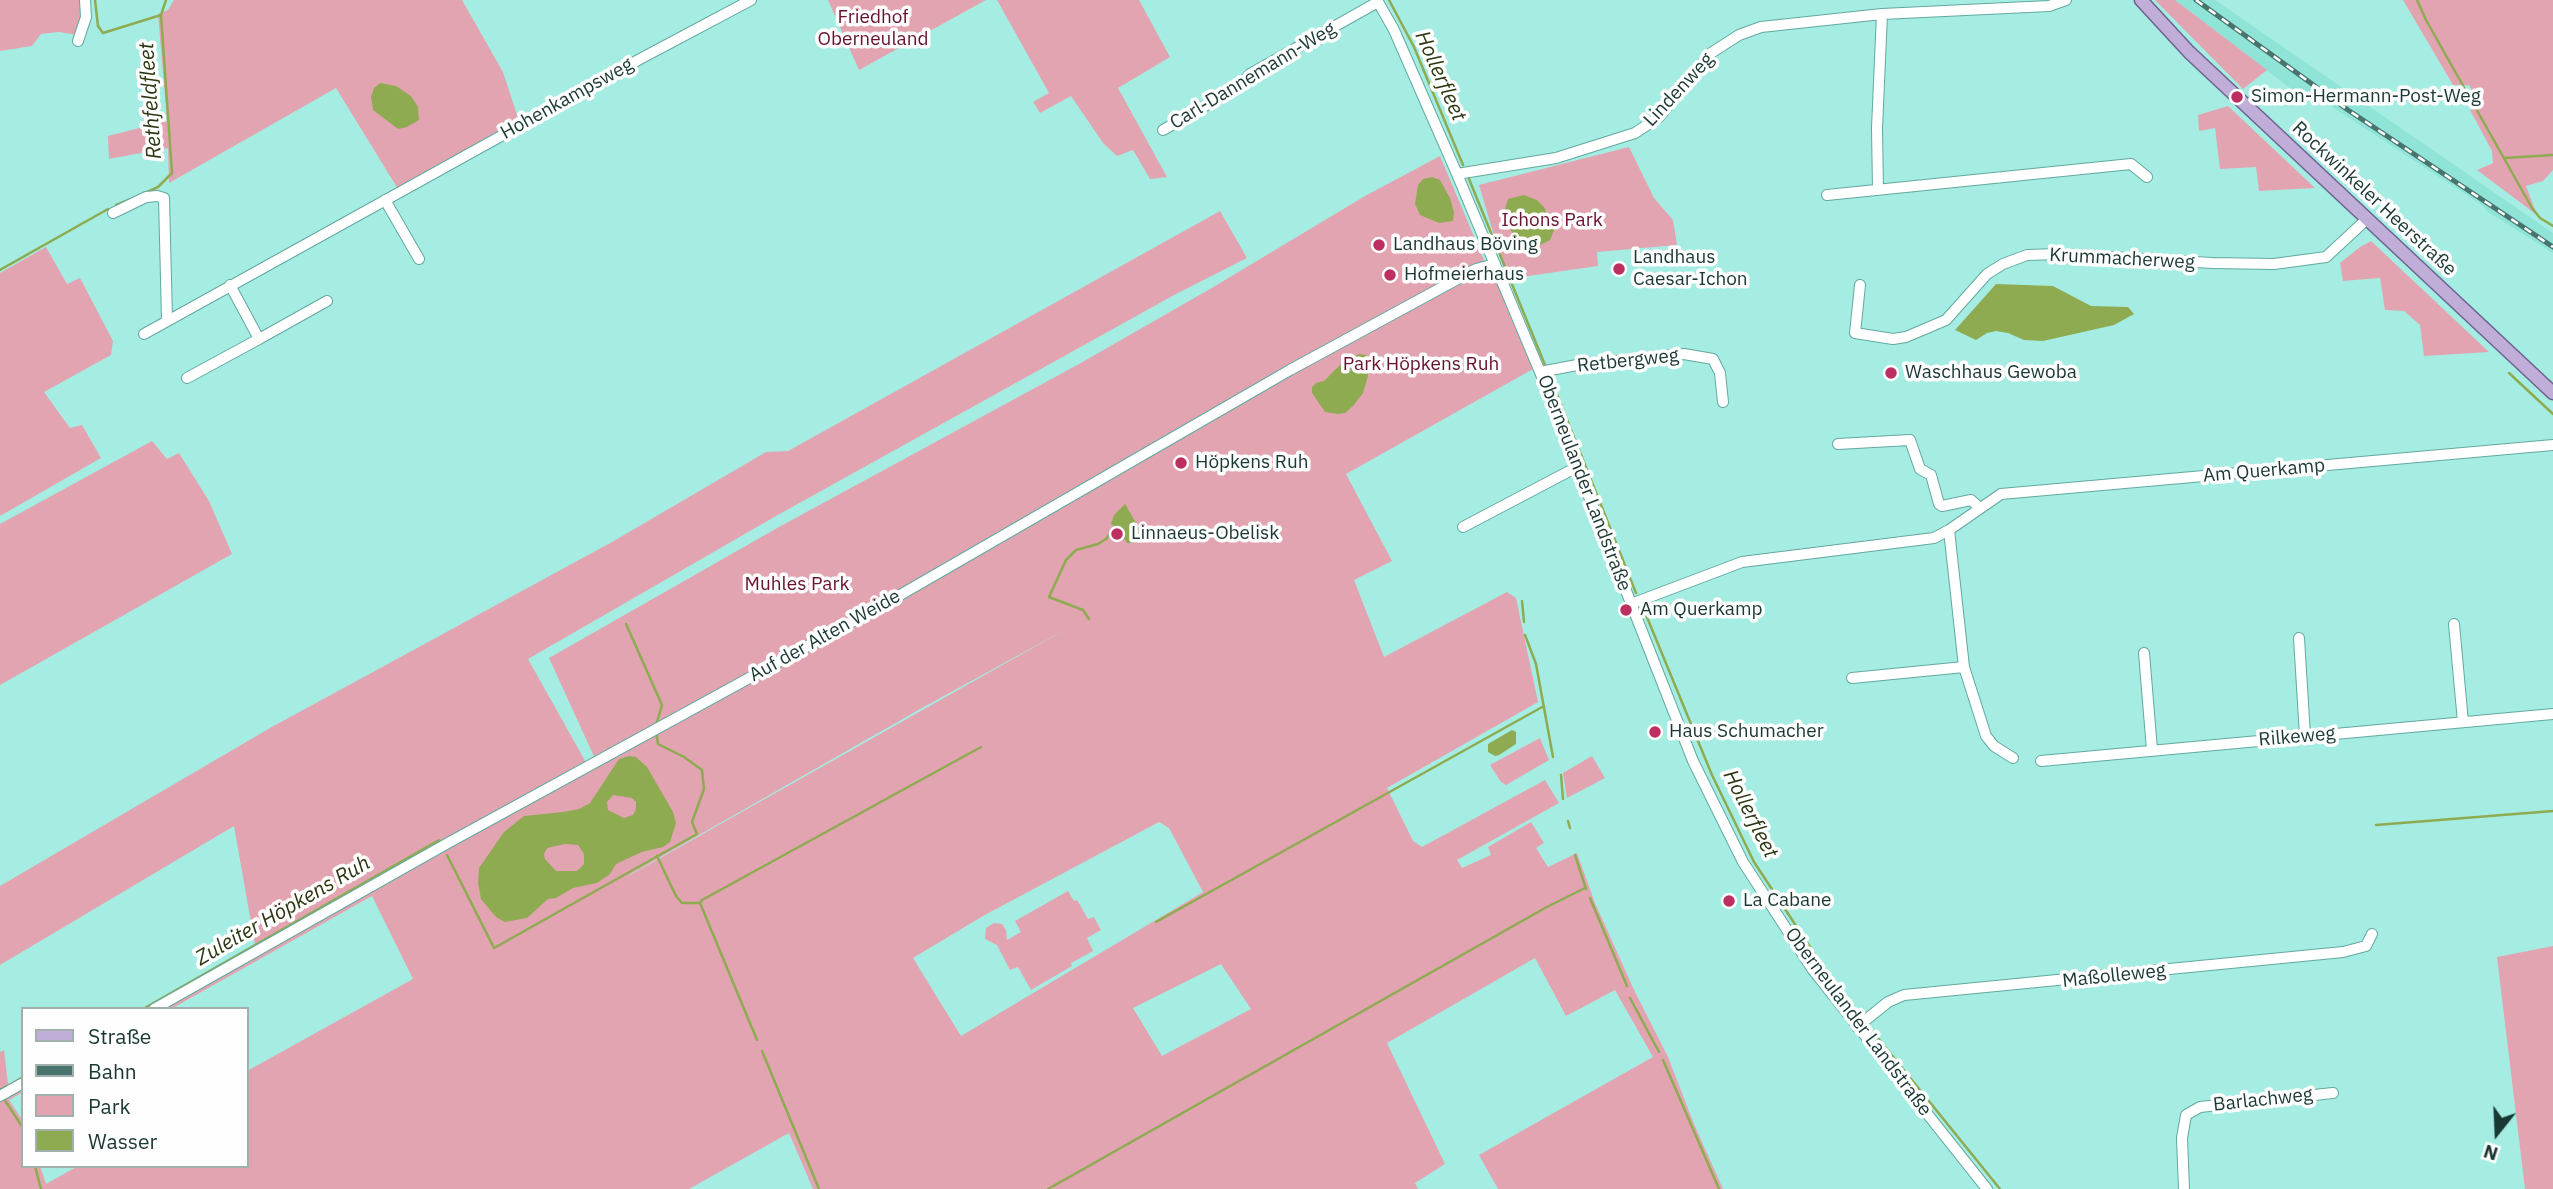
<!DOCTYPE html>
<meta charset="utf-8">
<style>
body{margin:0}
#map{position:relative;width:2553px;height:1189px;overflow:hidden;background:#a5ede3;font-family:"IBM Plex Sans",sans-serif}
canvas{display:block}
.legend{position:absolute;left:21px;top:1007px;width:228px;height:161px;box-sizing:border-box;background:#fefefe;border:2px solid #a3afad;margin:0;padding:9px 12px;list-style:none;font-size:21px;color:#1a3834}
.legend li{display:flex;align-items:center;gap:14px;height:35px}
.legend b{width:35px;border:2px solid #a3afad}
.north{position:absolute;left:2462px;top:1098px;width:70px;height:70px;-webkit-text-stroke:5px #fefefe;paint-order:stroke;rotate:198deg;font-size:19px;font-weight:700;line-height:28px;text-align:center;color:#1a3834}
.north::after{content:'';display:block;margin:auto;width:24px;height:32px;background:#1a3834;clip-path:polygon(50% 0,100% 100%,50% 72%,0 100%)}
</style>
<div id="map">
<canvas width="2553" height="1189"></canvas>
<ul class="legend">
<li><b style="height:9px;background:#c1aed8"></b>Straße</li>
<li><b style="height:9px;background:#48746e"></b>Bahn</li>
<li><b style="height:19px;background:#e3a4b1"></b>Park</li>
<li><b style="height:19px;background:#8eab52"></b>Wasser</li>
</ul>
<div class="north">N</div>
</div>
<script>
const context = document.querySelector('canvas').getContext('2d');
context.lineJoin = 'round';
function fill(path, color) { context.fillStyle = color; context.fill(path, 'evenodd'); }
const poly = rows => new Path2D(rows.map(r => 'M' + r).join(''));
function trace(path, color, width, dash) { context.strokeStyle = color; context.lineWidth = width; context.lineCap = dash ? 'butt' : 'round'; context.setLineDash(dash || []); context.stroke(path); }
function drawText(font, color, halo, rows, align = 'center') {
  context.font = font + ' "IBM Plex Sans",sans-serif'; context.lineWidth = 7; context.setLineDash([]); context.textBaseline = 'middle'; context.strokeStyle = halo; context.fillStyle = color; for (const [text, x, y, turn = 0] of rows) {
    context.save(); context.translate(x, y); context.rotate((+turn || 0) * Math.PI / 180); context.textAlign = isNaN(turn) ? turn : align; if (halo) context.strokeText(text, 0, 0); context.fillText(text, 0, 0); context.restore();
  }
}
fill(poly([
 [2175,0,2215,0,2553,233,2553,253,2488,212,2482,205,2334,108,2305,91,2299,95]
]), '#8fe3d7');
fill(poly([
 [0,0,81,0,82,11,77,35,59,32,41,34,32,46,0,51],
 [174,0,462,0,503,72,519,121,398,189,336,88,169,183,168,148,109,159,108,136,167,121,158,14,168,10],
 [828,0,986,0,859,70],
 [997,0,1139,0,1170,57,1118,88,1167,177,1150,179,1133,150,1117,156,1103,143,1071,96,1040,113,1033,102,1049,93],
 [2155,0,2175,0,2267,70,2243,89],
 [2403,0,2553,0,2553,170,2543,181,2526,186,2537,215,2477,170,2493,163,2492,151,2470,110,2481,108,2469,85,2453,85],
 [2228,106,2315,188,2259,191,2256,167,2220,169,2215,128,2199,131,2198,115],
 [1629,147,1654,198,1673,220,1677,245,1597,252,1598,266,1507,279,1479,185],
 [1440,156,1491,277,1495,276,1533,369,1346,474,1392,561,1354,580,1384,657,1507,592,1516,598,1538,702,1387,788,1413,841,1422,847,1545,780,1559,803,1457,860,1462,868,1491,855,1488,847,1531,822,1544,843,1536,848,1548,867,1577,853,1595,903,1635,992,1668,1057,1694,1124,1723,1189,1498,1189,1479,1155,1653,1057,1615,990,1566,1016,1535,958,1387,1043,1445,1164,1415,1183,1418,1189,813,1189,789,1133,689,1189,0,1189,0,1052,4,1050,8,1084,23,1076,23,1092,9,1100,23,1121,23,1166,40,1166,46,1184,78,1166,247,1166,247,1071,413,979,372,896,171,1009,141,1009,255,945,234,826,0,965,0,886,270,728,612,542,766,452,788,451,1220,211,1247,258,1176,294,776,516,528,659,588,766,597,763,549,658,779,527,1079,364,1210,289,1365,196],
 [1068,628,630,875,629,875,922,708],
 [1159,822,1169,828,1203,892,961,1036,913,958,983,916],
 [1221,964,1251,1009,1162,1056,1133,1008],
 [2371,241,2489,352,2424,356,2420,325,2404,311,2385,310,2380,278,2343,281,2340,263,2360,247],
 [46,247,67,284,80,278,113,341,111,355,44,392,70,428,82,425,101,458,0,516,0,273],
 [152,441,167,459,179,453,209,501,232,554,0,685,0,524],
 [1540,738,1549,760,1506,785,1501,782,1490,765],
 [1592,756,1605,778,1567,798,1563,773],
 [1068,891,1074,901,1077,900,1088,919,1094,917,1101,930,1087,938,1093,951,1071,963,1072,966,1031,990,1018,967,1010,970,997,945,985,939,986,928,994,923,1002,924,1006,930,1007,940,1021,932,1015,921],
 [2553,946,2553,1189,2525,1189,2497,957]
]), '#e3a4b1');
fill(poly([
 [380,83,396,86,411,96,418,107,419,120,407,127,398,129,373,110,371,97,374,88],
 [1432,177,1440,180,1450,198,1454,212,1453,221,1439,223,1420,215,1415,204,1418,185,1423,179],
 [1524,195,1537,200,1544,207,1554,230,1550,240,1540,245,1524,245,1516,242,1506,219,1505,209,1508,199],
 [1996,284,2053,286,2091,306,2128,307,2134,314,2114,325,2043,341,2024,340,2008,333,1996,331,1987,333,1976,340,1955,330],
 [1359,354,1366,355,1368,376,1363,393,1353,406,1345,413,1338,414,1325,412,1312,393,1312,387,1316,383,1324,381,1340,365],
 [1125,504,1138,526,1142,540,1136,543,1127,543,1118,529,1111,524,1114,515],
 [1512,730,1516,732,1516,744,1499,755,1495,756,1488,752,1488,744],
 [629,756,636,757,647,767,673,812,676,823,670,842,663,847,642,852,616,864,610,874,597,883,573,888,556,898,548,899,527,918,505,922,496,917,481,899,478,883,479,868,504,832,524,816,563,812,579,809,590,803,619,759],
 [613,795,632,798,636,802,636,809,633,815,624,818,608,810,607,802],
 [565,844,578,845,584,854,584,864,577,871,556,871,545,859,544,854,547,848]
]), '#8eab52');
trace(poly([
 [95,0,98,26,103,33,161,15],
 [1389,0,1414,47,1463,165],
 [2417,0,2426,20,2532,208,2540,218,2553,226],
 [2504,158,2553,155],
 [1469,179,1545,365],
 [145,193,158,187,172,173,161,15,166,0],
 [116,205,136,197],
 [0,270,108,209],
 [2509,373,2553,414],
 [1550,377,1636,593],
 [1522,601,1524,622],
 [1644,610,1712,775,1754,862,1841,994,1859,1015],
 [1089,619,1083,610,1049,597,1066,560,1076,550,1098,544,1106,539,1114,528],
 [626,624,662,705,656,725],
 [1525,635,1536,664,1553,757],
 [1561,775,1563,799],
 [1568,821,1570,828],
 [2376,825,2553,811],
 [447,855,494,948,697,834,692,822,704,789,702,770,684,757,658,744,656,731],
 [1575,855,1586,889],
 [657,856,676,896,682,903,700,903,757,1040],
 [1590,898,1627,986],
 [700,903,702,900,981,747],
 [1156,922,1544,706],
 [1630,998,1659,1052],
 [143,1009,439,840],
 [1869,1027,2000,1189],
 [762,1051,819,1189],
 [1663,1060,1719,1189],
 [15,1082,23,1077],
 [0,1090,7,1086],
 [4,1099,23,1128],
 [35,1166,41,1189],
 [1048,1189,1545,908,1585,888]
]), '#8eab52', 2.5);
const minor = poly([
 [1377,0,1394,30,1457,174,1540,372,1693,761,1743,862,1813,970,1987,1189],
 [78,41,86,17,85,0],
 [1163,130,1240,86,1250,74,1378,2],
 [1457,174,1556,158,1635,133,1659,117,1711,53,1739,35,1761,27,1882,14,2049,6,2066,0],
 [1878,190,1877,128,1882,14],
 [1827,195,2131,164,2147,177],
 [385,200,419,259],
 [113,213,146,197,157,196,164,198,167,320],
 [1860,285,1855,333,1893,339,1906,337,1946,320,1987,274,2003,264,2027,255,2058,254,2212,263,2274,264,2326,257,2367,219],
 [144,334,640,59,751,0],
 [259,339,327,301],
 [1540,372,1577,365,1684,354,1713,359,1720,373,1723,402],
 [187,378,259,339,230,285],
 [1838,444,1910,440,1920,469,1931,475,1939,504,1942,506,1971,500,1980,508],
 [1463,527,1577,467],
 [1949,530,1964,667,1986,736,1994,746,2013,758],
 [1631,604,1742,562,1934,538,1949,530,2001,494,2553,445],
 [2454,624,2463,722],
 [2299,638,2305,736],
 [2144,653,2152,750],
 [1852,678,1964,667],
 [2041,761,2553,714],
 [154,1009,448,843,888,602,1290,370,1476,269,1495,264],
 [1857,1027,1888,1002,1904,995,2343,952,2366,946,2372,934],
 [0,1096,23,1083],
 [2184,1189,2182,1138,2186,1115,2200,1107,2333,1093]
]);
const major = poly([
 [2141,0,2189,52,2553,393]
]);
trace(minor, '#62a99f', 12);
trace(major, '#6c628e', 15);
trace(minor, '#fff', 10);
trace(major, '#c1aed8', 12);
const rail = poly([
 [2196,0,2348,110,2553,247]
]);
trace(rail, '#48746e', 5);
trace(rail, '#fefefe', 2.5, [8]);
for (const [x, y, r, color] of [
 [2237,97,7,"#bc2f60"],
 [1379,245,7,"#bc2f60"],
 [1619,269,7,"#bc2f60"],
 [1390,275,7,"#bc2f60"],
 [1891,373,7,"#bc2f60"],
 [1181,463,7,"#bc2f60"],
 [1117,534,7,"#bc2f60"],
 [1626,610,7,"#bc2f60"],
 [1655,732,7,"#bc2f60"],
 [1729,901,7,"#bc2f60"]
]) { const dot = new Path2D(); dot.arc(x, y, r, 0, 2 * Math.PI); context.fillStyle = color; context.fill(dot); trace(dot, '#fefefe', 2.5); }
drawText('19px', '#681131', '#fefefe', [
 ["Friedhof",873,18],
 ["Oberneuland",873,40],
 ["Ichons Park",1552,221],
 ["Park Höpkens Ruh",1421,365],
 ["Muhles Park",797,585]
]);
drawText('19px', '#1a3834', '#fefefe', [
 ["Carl-Dannemann-Weg",1253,76,-31],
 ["Lindenweg",1679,90,-47],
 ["Hohenkampsweg",567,99,-29],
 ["Rockwinkeler Heerstraße",2374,199,43],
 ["Krummacherweg",2122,259,3],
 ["Retbergweg",1628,361,-6],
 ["Am Querkamp",2264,471,-5],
 ["Oberneulander Landstraße",1584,483,69],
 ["Auf der Alten Weide",825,636,-29],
 ["Rilkeweg",2297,737,-5],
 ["Maßolleweg",2114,976,-6],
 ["Oberneulander Landstraße",1858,1022,53],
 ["Barlachweg",2263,1100,-6]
]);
drawText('19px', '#1a3834', '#fefefe', [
 ["Simon-Hermann-Post-Weg",2251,97],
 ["Landhaus Böving",1393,245],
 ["Landhaus",1633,258],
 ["Caesar-Ichon",1633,280],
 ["Hofmeierhaus",1404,275],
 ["Waschhaus Gewoba",1905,373],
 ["Höpkens Ruh",1195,463],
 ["Linnaeus-Obelisk",1131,534],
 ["Am Querkamp",1640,610],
 ["Haus Schumacher",1669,732],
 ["La Cabane",1743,901]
], 'left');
drawText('italic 21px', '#2b3711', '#fefefe', [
 ["Hollerfleet",1440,76,66],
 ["Rethfeldfleet",151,101,-94],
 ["Hollerfleet",1750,814,63],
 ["Zuleiter Höpkens Ruh",283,911,-30]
]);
</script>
